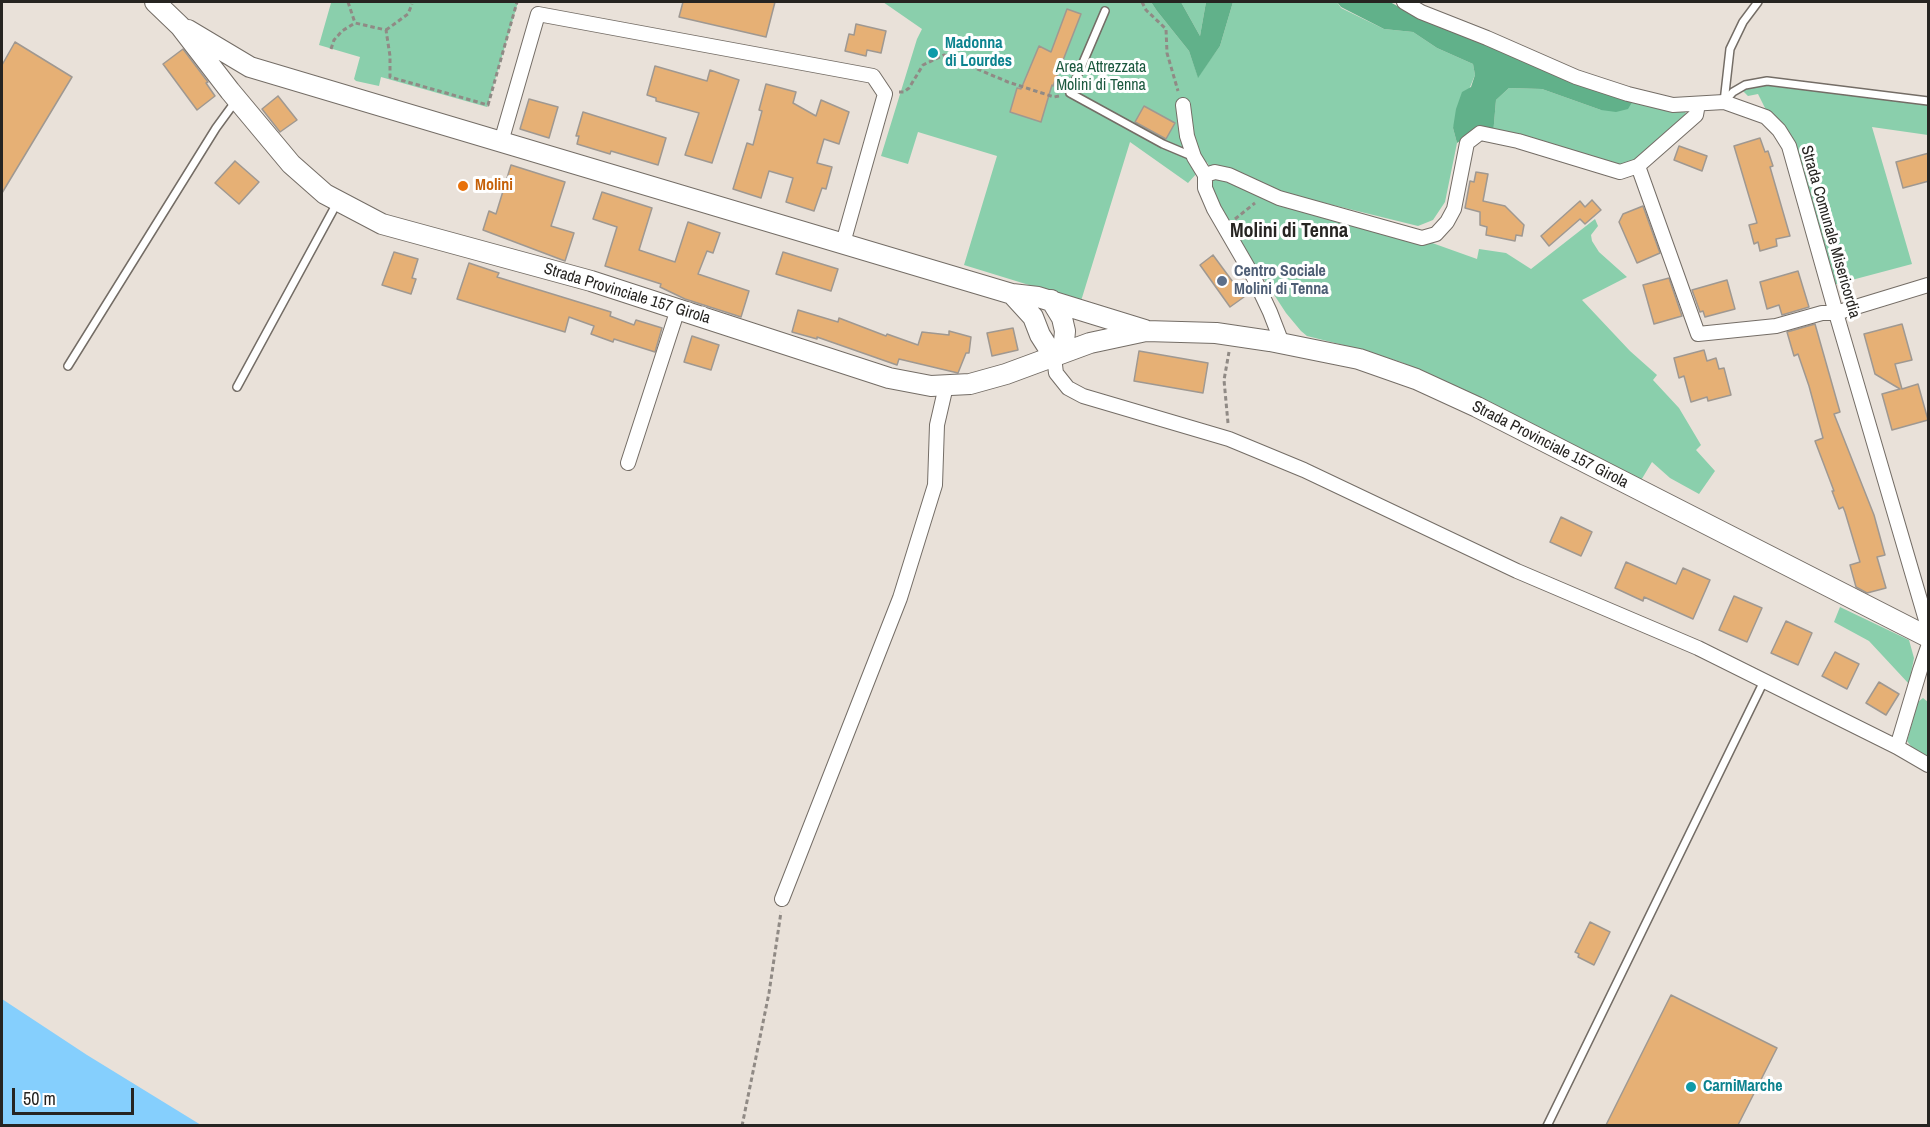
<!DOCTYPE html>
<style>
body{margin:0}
#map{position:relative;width:1930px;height:1127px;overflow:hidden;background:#e9e1d9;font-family:"Archivo Narrow",sans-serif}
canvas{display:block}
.frame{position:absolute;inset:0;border:3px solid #262421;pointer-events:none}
.scale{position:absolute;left:12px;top:1088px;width:122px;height:27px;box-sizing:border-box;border:3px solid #262421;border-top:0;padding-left:8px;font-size:18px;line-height:21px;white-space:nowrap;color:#262421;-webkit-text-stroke:4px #fff;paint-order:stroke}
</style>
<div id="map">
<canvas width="1930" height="1127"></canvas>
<div class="frame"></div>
<div class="scale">50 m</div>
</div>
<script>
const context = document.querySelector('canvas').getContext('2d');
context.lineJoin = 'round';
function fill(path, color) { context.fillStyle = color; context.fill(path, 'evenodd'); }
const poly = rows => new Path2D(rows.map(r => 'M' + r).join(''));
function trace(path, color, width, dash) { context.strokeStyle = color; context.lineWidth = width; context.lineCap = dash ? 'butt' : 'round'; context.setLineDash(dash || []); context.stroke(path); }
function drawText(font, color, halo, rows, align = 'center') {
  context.font = font + ' "Archivo Narrow",sans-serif'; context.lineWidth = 6; context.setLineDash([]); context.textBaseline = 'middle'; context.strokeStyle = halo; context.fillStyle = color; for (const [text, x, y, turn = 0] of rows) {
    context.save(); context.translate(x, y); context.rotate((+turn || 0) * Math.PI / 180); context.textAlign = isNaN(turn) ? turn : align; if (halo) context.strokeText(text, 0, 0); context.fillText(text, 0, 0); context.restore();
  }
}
fill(poly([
 [326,2,518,2,487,107,381,77,379,86,356,81,354,79,360,57,319,45,331,3],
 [883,2,1151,2,1157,11,1189,51,1198,77,1220,46,1233,2,1337,2,1341,8,1384,29,1413,32,1437,48,1473,64,1475,75,1453,128,1457,143,1445,202,1433,220,1418,226,1272,190,1216,167,1209,166,1207,162,1188,183,1130,142,1081,301,964,265,997,156,918,132,908,164,881,156,917,39,922,29],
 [1181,2,1206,2,1200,36],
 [1763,85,1928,105,1928,135,1872,127,1912,264,1833,285,1793,143,1767,112,1758,94,1748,96,1742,90,1746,87],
 [1509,88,1542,89,1601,110,1634,99,1684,109,1687,116,1626,167,1493,135,1496,100],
 [1214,177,1421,239,1477,259,1479,249,1506,253,1531,269,1595,219,1598,226,1591,235,1592,241,1599,252,1627,277,1582,300,1630,351,1657,375,1653,380,1679,408,1701,445,1696,450,1715,471,1699,494,1670,478,1652,462,1640,482,1512,414,1401,362,1355,348,1307,336,1301,331,1286,313,1239,241,1217,201,1211,181],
 [1840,607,1909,640,1914,658,1909,684,1869,641,1834,622],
 [1923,698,1928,702,1928,757,1913,749,1907,741,1918,702]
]), '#8acfac');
fill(poly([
 [1151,2,1181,2,1200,36,1206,2,1233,2,1220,46,1198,78,1189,51,1157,11],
 [1337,2,1390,2,1419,18,1634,99,1628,109,1616,112,1601,110,1542,89,1509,88,1496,100,1493,135,1475,131,1457,143,1453,128,1456,109,1462,92,1471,87,1475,75,1473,64,1437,48,1413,32,1384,29,1341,7]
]), '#61b18a');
fill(poly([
 [2,999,87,1055,201,1125,2,1125]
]), '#85cffd');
const building = poly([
 [683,2,775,2,766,37,679,17,683,2],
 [1067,9,1081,14,1053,86,1052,85,1041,122,1010,112,1017,88,1021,89,1039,46,1051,52,1067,9],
 [856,24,886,31,881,53,867,50,866,56,845,51,849,34,854,35,856,24],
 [15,42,72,77,2,193,2,65,15,42],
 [183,49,208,82,206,83,215,96,197,110,163,64,183,49],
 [655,66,707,81,710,70,739,80,712,163,685,155,699,113,656,101,656,98,647,95,655,66],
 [766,84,796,92,793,103,816,116,821,100,849,112,839,144,824,139,817,163,832,167,826,189,822,188,814,211,786,202,793,178,769,171,761,198,733,189,747,143,753,145,762,111,759,110,766,84],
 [278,96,297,120,280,132,262,109,278,96],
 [529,99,558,107,549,138,520,129,529,99],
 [1144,106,1175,123,1166,139,1135,122,1144,106],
 [583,112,666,138,658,165,611,151,610,154,577,144,579,136,576,136,583,112],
 [1760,138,1765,152,1768,151,1773,166,1770,167,1790,236,1776,239,1777,246,1760,251,1758,242,1754,244,1749,225,1757,223,1734,146,1760,138],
 [1679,146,1707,156,1702,171,1674,160,1679,146],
 [1929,153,1929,181,1903,188,1896,162,1929,153],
 [235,161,259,182,239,204,215,183,235,161],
 [511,165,565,182,551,226,574,233,565,261,483,230,489,211,496,214,511,165],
 [1476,172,1488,174,1483,201,1505,206,1524,225,1522,236,1516,235,1515,241,1486,235,1487,227,1480,225,1480,212,1465,208,1470,181,1474,182,1476,172],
 [602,192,652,208,639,250,675,262,688,222,720,233,713,253,707,251,698,274,749,291,741,317,685,299,660,287,661,284,605,266,617,227,593,219,602,192],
 [1592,200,1601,210,1585,224,1580,219,1549,246,1541,236,1580,201,1585,207,1592,200],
 [1643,206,1660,253,1637,263,1619,222,1623,214,1643,206],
 [394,252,418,259,412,278,416,279,411,294,382,285,394,252],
 [783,252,838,269,831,291,776,274,783,252],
 [1213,255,1244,297,1230,307,1200,265,1213,255],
 [469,263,499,273,497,277,611,312,610,316,634,325,636,320,662,328,655,352,614,339,613,342,591,334,594,326,569,317,565,332,457,299,469,263],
 [1798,271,1809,307,1782,315,1779,305,1767,309,1760,282,1798,271],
 [1669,278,1682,316,1654,324,1643,285,1669,278],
 [1727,280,1735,309,1705,317,1703,311,1700,312,1692,290,1727,280],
 [798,310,838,322,839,318,886,336,887,334,918,345,922,332,949,335,949,331,971,337,969,353,966,353,958,373,899,359,897,365,817,337,817,339,792,332,798,310],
 [1815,324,1840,412,1834,414,1874,515,1885,555,1877,557,1886,588,1867,593,1856,587,1850,565,1860,562,1845,512,1843,507,1839,509,1832,491,1834,491,1815,441,1823,438,1809,386,1798,354,1794,356,1787,332,1815,324],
 [1902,324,1912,360,1895,364,1902,389,1918,384,1928,420,1892,430,1882,394,1900,389,1875,374,1864,334,1902,324],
 [1013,328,1018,350,992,356,987,333,1013,328],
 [692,336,719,345,711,370,684,362,692,336],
 [1704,350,1707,361,1716,358,1719,369,1724,368,1731,395,1708,401,1707,397,1691,402,1684,376,1679,378,1674,358,1704,350],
 [1139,351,1208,363,1203,393,1134,381,1139,351],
 [1561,517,1592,532,1581,556,1550,542,1561,517],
 [1626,562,1676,584,1683,568,1710,580,1693,619,1644,597,1643,601,1615,588,1626,562],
 [1734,596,1762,608,1747,642,1719,630,1734,596],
 [1786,621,1812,633,1798,665,1771,653,1786,621],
 [1835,652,1859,664,1847,689,1822,676,1835,652],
 [1879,682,1899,694,1886,715,1866,703,1879,682],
 [1590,922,1610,932,1594,965,1578,957,1579,954,1575,952,1590,922],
 [1671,995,1777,1048,1738,1125,1606,1125,1671,995]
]);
fill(building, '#e6b075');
trace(building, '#9f9891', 1.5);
const service = poly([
 [1758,2,1743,22,1730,49,1724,102,1733,92,1745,85,1767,81,1928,101],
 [1105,11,1070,93,1163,144,1194,157],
 [68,366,216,128,235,102],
 [237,387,337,203],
 [1547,1126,1764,681]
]);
const minor = poly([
 [1404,2,1421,12,1487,38,1576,77,1628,94,1673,105,1724,102,1766,117,1779,130,1789,146,1836,313,1928,627],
 [1698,104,1696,115,1638,166,1698,334,1776,326,1822,313,1836,313,1928,285],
 [1183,105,1187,136,1194,157,1205,175],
 [501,142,538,14,873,76,885,94,843,243],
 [1282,343,1270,312,1254,278,1214,209,1205,188,1205,175,1215,172,1229,175,1279,198,1422,238,1436,234,1447,222,1454,209,1467,143,1480,133,1518,141,1620,172,1638,166],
 [1054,357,1056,373,1068,388,1083,396,1229,439,1304,470,1517,571,1698,648,1897,747,1928,765],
 [628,463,678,309],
 [1897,747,1920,670,1928,647],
 [782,899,900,598,935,485,937,425,946,386]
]);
const secondary = poly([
 [155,2,180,26,230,91,291,164,325,194,382,224,591,281,889,378,931,386,970,384,1006,374,1090,343,1146,331,1216,333,1270,341,1359,359,1416,379,1477,407,1928,637],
 [188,30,250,67,1012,294,1038,297,1145,330],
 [1012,294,1033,317,1040,335,1054,357],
 [1051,300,1062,318,1065,331,1064,342,1054,357]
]);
trace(service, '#746d66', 10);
trace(minor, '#746d66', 16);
trace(secondary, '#746d66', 22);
trace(poly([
 [348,2,355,23],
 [1142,2,1146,10,1166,29,1167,53,1178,91],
 [386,30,408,14,412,4],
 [331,49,334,40,342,31,355,23,386,30,390,56,390,77,488,105,517,2],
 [899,92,904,92,909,88,923,65,944,55,1008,82,1054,97,1059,96],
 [1235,219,1255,203],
 [1228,423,1224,380,1229,352],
 [742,1126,769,993,781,912]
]), '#908a85', 3, [4.5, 3]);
trace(service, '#fff', 7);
trace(minor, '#fff', 14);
trace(secondary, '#fff', 20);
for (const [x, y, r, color] of [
 [933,53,6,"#0f9aa8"],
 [463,186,6,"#e8710a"],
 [1222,281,6,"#5c6f8a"],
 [1691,1087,6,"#0f9aa8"]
]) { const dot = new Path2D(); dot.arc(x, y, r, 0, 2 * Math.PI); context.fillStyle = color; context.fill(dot); trace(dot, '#fff', 2); }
drawText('bold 16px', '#0d838f', '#fff', [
 ["Madonna",945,44],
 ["di Lourdes",945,62],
 ["CarniMarche",1703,1087]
], 'left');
drawText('16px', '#1b583e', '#fff', [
 ["Area Attrezzata",1101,68],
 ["Molini di Tenna",1101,86]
]);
drawText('bold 16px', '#c56008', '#fff', [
 ["Molini",475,186]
], 'left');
drawText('16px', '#262421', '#fff', [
 ["Strada Comunale Misericordia",1830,232,74],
 ["Strada Provinciale 157 Girola",627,294,17],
 ["Strada Provinciale 157 Girola",1550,445,27]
]);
drawText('bold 16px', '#4e5e75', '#fff', [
 ["Centro Sociale",1234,272],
 ["Molini di Tenna",1234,290]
], 'left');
drawText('bold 20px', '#262421', '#fff', [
 ["Molini di Tenna",1289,232]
]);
</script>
